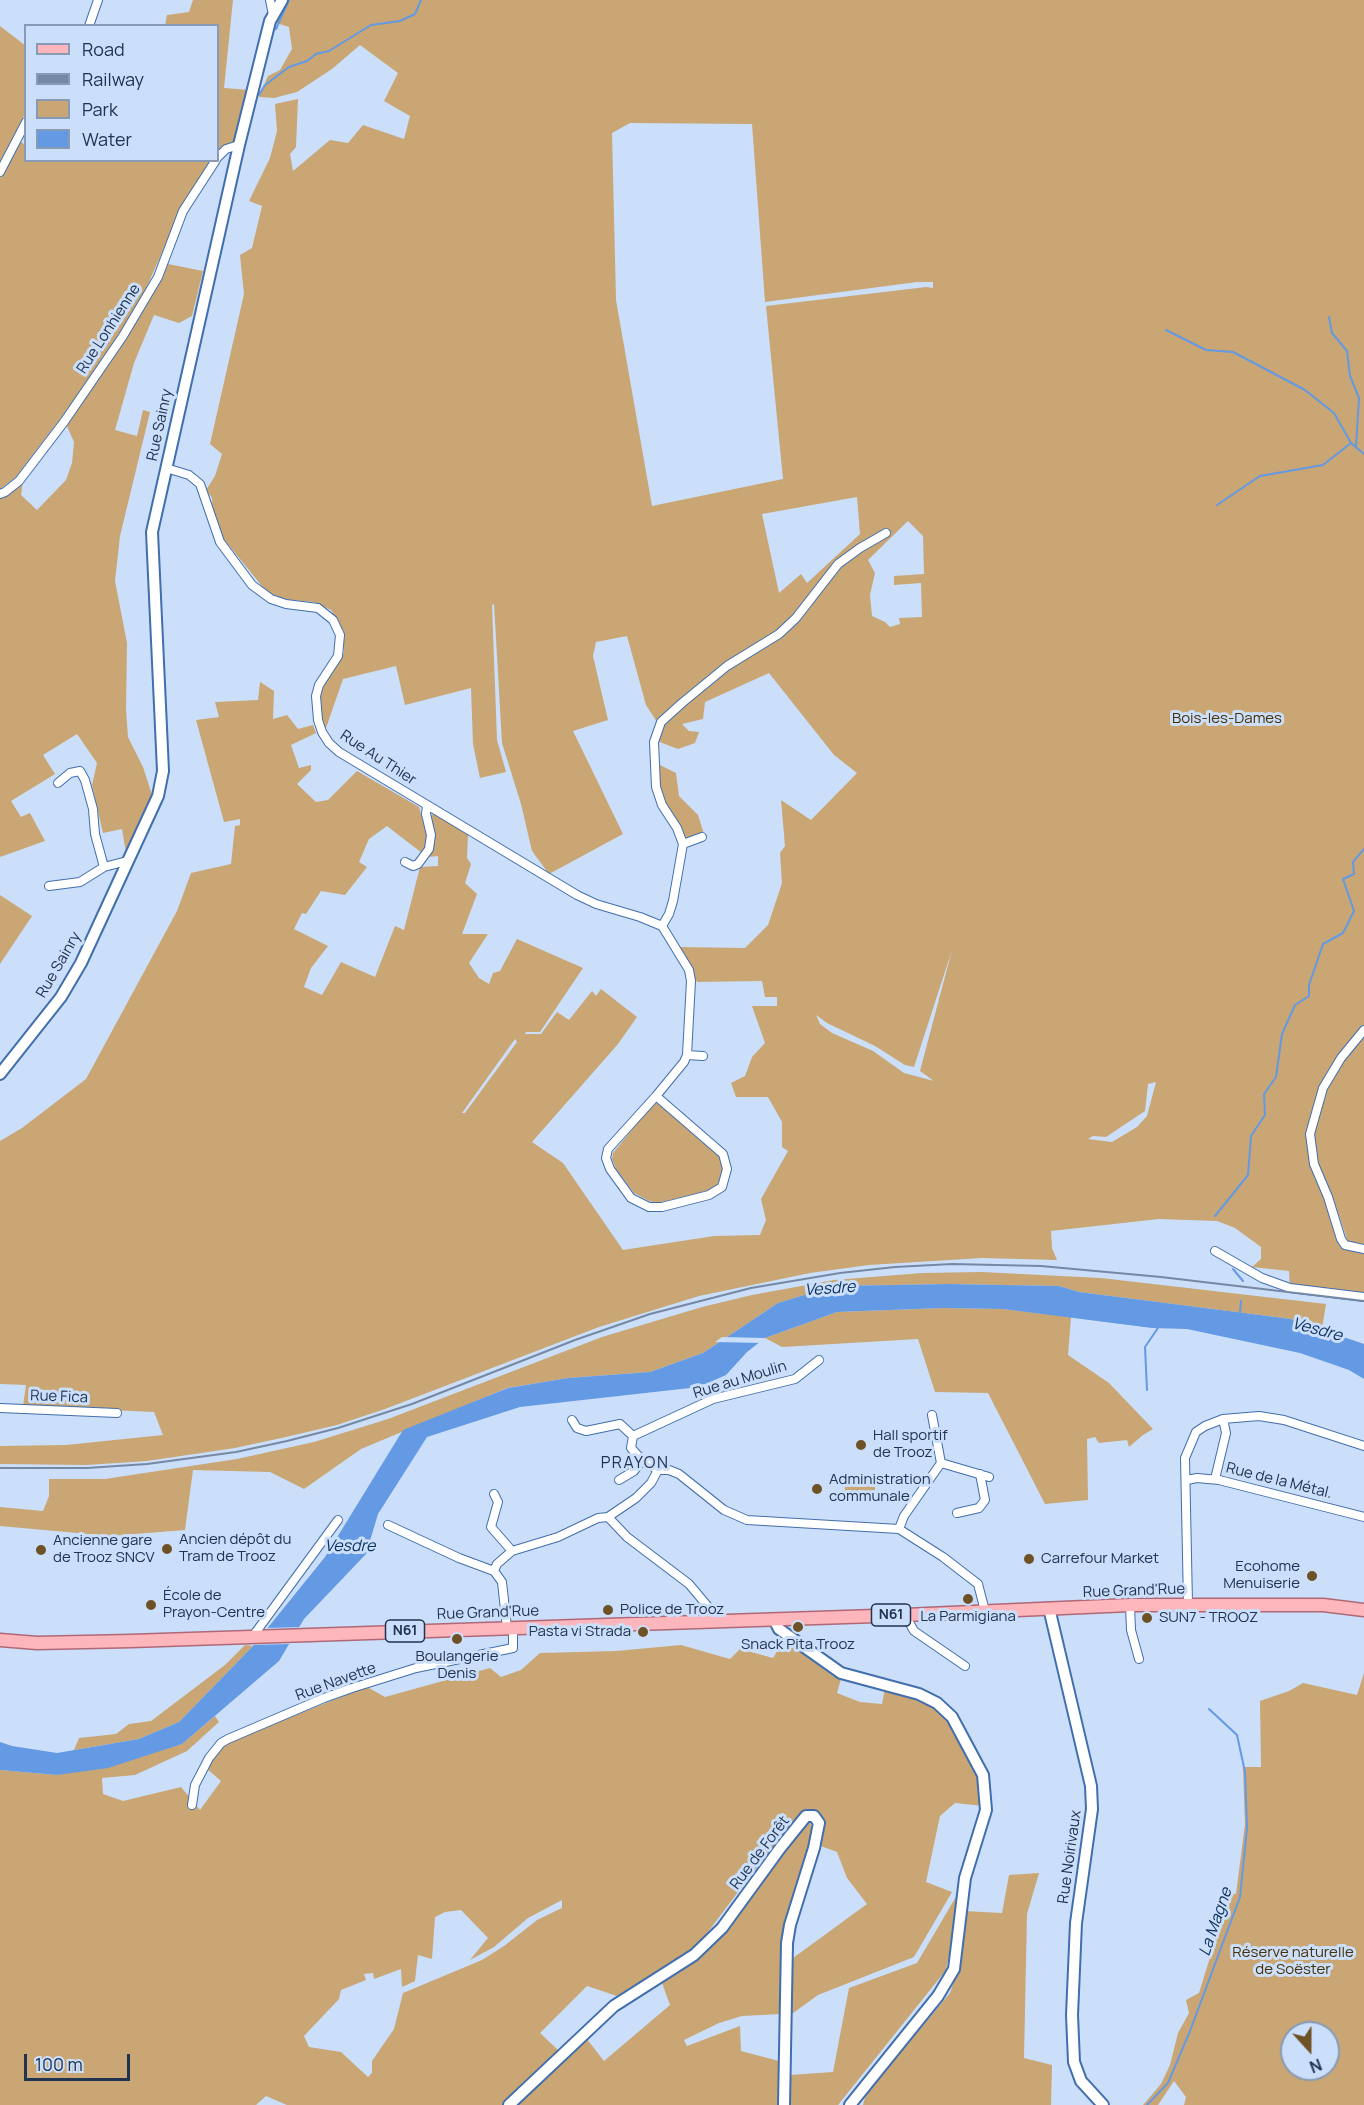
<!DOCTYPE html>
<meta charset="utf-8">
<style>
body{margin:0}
#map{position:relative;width:1364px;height:2105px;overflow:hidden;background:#cbdffa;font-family:Manrope,sans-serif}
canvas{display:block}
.legend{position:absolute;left:24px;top:24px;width:195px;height:138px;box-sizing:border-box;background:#cbdffa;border:2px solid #879ab6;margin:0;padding:8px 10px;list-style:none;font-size:18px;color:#20334f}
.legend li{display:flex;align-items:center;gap:12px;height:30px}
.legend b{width:30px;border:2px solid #879ab6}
.north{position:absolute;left:1280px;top:2021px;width:60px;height:60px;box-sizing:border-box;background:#cbdffa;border:2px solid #879ab6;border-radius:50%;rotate:159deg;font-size:16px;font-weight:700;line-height:24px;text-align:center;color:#20334f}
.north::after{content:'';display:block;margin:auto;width:21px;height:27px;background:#6e5124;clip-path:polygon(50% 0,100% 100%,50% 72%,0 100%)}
.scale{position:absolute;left:24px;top:2054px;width:106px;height:27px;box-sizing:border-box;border:3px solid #20334f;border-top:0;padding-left:8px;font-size:18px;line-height:21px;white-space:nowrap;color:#20334f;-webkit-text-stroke:4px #cbdffa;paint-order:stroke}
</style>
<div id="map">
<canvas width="1364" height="2105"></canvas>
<ul class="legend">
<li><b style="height:8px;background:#fdb6bb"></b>Road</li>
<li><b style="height:8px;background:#7588a4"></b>Railway</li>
<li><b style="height:16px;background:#c9a673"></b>Park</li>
<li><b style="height:16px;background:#6499e4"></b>Water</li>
</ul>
<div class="north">N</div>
<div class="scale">100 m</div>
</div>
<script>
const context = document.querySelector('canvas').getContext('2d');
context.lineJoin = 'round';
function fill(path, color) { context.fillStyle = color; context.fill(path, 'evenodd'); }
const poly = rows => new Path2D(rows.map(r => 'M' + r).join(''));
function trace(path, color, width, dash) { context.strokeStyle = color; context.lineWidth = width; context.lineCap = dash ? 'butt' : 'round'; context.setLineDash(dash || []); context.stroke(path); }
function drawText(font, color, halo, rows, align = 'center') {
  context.font = font + ' Manrope,sans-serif'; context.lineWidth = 6; context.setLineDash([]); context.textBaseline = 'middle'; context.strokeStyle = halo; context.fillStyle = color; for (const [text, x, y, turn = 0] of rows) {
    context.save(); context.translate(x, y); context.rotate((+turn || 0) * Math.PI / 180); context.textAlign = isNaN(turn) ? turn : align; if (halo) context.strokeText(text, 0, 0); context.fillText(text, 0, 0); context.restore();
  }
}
fill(poly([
 [193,0,233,0,224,88,250,90,236,143,223,146,218,154,218,26,165,26,167,15,189,12],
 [282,0,1364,0,1364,1244,1348,1242,1333,1198,1316,1170,1340,1247,1364,1251,1364,1296,1290,1289,1289,1271,1252,1267,1261,1259,1261,1247,1235,1228,1217,1221,1159,1219,1051,1231,1052,1248,1057,1260,982,1258,869,1265,810,1273,699,1296,599,1327,385,1409,337,1425,286,1437,235,1448,147,1461,87,1465,0,1464,0,1446,66,1445,163,1435,154,1412,23,1406,26,1385,0,1384,0,1141,22,1128,86,1079,177,911,191,873,231,864,235,826,240,825,240,819,224,822,196,720,219,717,215,702,258,700,260,682,274,691,273,719,287,715,298,729,313,725,316,733,291,745,299,768,311,765,311,770,297,784,316,802,328,800,357,771,419,807,428,839,422,853,387,826,369,839,359,862,367,867,345,895,321,891,306,914,302,913,294,929,328,946,311,968,304,987,322,995,341,962,375,977,395,926,404,930,420,867,438,866,438,856,428,857,434,841,429,816,436,813,468,834,467,858,471,864,465,883,477,894,462,934,488,934,469,963,479,978,489,984,493,973,500,971,517,939,583,968,540,1032,526,1032,525,1034,541,1034,557,1012,569,1020,592,991,596,996,601,989,637,1017,618,1044,532,1142,563,1163,623,1250,714,1236,760,1235,766,1220,761,1199,788,1151,782,1147,782,1122,768,1097,736,1097,731,1083,745,1076,752,1057,765,1043,752,1006,777,1006,777,997,765,997,762,981,697,982,678,947,745,948,768,925,782,883,780,853,785,846,781,800,811,820,857,773,834,755,769,673,705,702,703,719,682,724,689,731,699,732,695,743,678,749,657,741,657,722,646,705,627,636,596,642,593,656,608,720,573,731,623,834,549,874,532,851,521,804,502,743,494,604,492,605,497,740,506,772,480,778,473,744,471,688,405,705,396,666,343,679,325,731,322,726,318,692,334,665,344,653,344,632,331,610,314,602,281,599,266,591,218,532,213,519,212,498,206,490,215,476,222,454,210,444,244,294,240,255,252,248,262,206,249,201,270,158,277,131,275,104,298,99,296,147,290,154,293,171,330,140,348,143,363,125,404,139,410,116,384,101,398,73,360,45,332,69,297,92,274,98,259,97,268,76,280,70,292,49,289,27,270,21],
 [630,123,752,124,765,302,917,282,933,282,933,288,926,287,766,306,783,479,652,506,616,300,612,133],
 [857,497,860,534,807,583,801,574,779,593,762,514],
 [908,521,923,536,924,574,894,576,894,585,921,583,922,617,899,618,900,624,890,627,885,622,872,616,870,595,875,573,868,560],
 [952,950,920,1071,934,1081,904,1073,873,1051,832,1033,820,1024,816,1015,827,1023,875,1046,905,1065,914,1067],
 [515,1039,517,1042,465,1113,462,1113],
 [1156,1082,1147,1116,1137,1127,1112,1142,1088,1139,1093,1136,1106,1137,1145,1111,1148,1084],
 [0,26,26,46,25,114,0,164],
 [20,141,25,145,26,160,213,161,182,208,139,304,73,402,34,453,16,477,0,489,0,178],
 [168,264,203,271,192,316,179,323,154,315,134,363,115,430,137,436,143,410,150,412,120,536,115,581,127,643,126,710,128,737,143,767,153,798,126,853,122,829,103,833,92,785,97,763,77,734,43,755,55,774,11,801,21,817,30,813,45,841,0,857,0,499,23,480,21,495,37,510,66,480,72,463,74,442,66,424,116,354],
 [656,763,676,773,679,796,698,815,704,834,700,833,688,839,665,816,657,794],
 [0,895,32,916,0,964],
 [654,1103,659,1103,716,1152,721,1159,723,1168,717,1186,711,1190,658,1203,649,1201,634,1193,616,1169,612,1159,613,1153],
 [982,1272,1101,1278,1326,1304,1322,1329,1291,1319,1079,1292,1059,1286,948,1284,834,1286,778,1303,703,1353,650,1372,568,1378,507,1388,361,1449,304,1489,270,1472,193,1470,185,1530,110,1536,0,1526,0,1507,43,1511,49,1496,49,1479,105,1479,237,1459,314,1442,388,1419,602,1337,702,1307,752,1295,834,1280,922,1273],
 [943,1308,1003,1309,1071,1317,1068,1355,1109,1383,1153,1429,1143,1435,1129,1447,1127,1440,1099,1443,1095,1437,1087,1439,1088,1500,1045,1504,988,1393,935,1392,918,1339,782,1347,765,1338,837,1312],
 [875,1484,875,1501,844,1502,845,1486],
 [784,1640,833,1676,841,1679,837,1693,860,1702,882,1704,885,1688,916,1697,934,1706,950,1721,979,1775,983,1806,955,1803,940,1816,926,1882,952,1892,914,1957,818,1995,789,2016,789,1961,867,1904,847,1878,837,1852,818,1845,824,1823,823,1818,819,1813,808,1810,803,1813,766,1855,698,1945,617,1996,587,1986,540,2033,558,2050,503,2105,287,2105,266,2096,256,2105,0,2105,0,1770,57,1775,182,1744,215,1716,219,1722,187,1751,135,1775,102,1778,103,1794,123,1801,181,1787,200,1810,221,1781,206,1768,226,1742,367,1687,385,1697,490,1668,501,1677,521,1670,540,1653,616,1651,681,1645,730,1659,740,1649,773,1658],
 [562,1900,562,1908,537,1920,504,1946,482,1960,403,1993,394,2029,372,2061,372,2073,368,2077,341,2052,309,2047,304,2036,339,1999,341,1990,366,1980,364,1974,373,1973,374,1979,401,1969,402,1987,415,1981,418,1955,432,1959,435,1917,445,1912,461,1910,488,1938,470,1960,494,1947,528,1918],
 [245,1645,253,1646,179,1722,139,1739,74,1750,79,1738,116,1734,129,1724,151,1721,225,1665],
 [1364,1673,1364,2105,1184,2105,1186,2097,1174,2081,1158,2105,1143,2105,1161,2084,1170,2065,1178,2033,1189,2013,1186,2000,1199,1993,1230,1893,1236,1894,1245,1824,1243,1767,1261,1767,1260,1701,1289,1691,1303,1683,1357,1695],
 [1292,2033,1328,2033,1328,2069,1292,2069],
 [803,1822,809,1822,813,1828,812,1841,787,1920,781,1948,782,2014,742,2016,719,2023,684,2040,687,2046,740,2026,741,2051,779,2061,778,2105,513,2105,586,2038,604,2061,670,2005,661,1980,693,1961],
 [1039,1873,1027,1914,1024,2058,1052,2065,1051,2105,863,2105,866,2094,950,1993,960,1963,964,1911,1002,1913,1009,1875],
 [957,1895,954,1929,946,1970,838,2105,790,2105,790,2075,833,2072,849,1988,917,1963]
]), '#c9a673');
fill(poly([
 [948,1284,1059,1286,1079,1292,1291,1319,1364,1344,1364,1379,1349,1370,1300,1353,1187,1329,1152,1328,1003,1309,943,1308,837,1312,765,1338,747,1352,726,1375,699,1387,520,1407,427,1437,378,1514,366,1554,304,1619,279,1661,182,1744,108,1768,57,1775,0,1770,0,1742,12,1746,57,1753,139,1739,179,1722,253,1646,325,1557,403,1430,508,1388,568,1378,650,1372,703,1353,778,1303,834,1286]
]), '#6499e4');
fill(poly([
 [722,1337,766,1338,761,1343,715,1342],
 [303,1627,291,1644,253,1645,265,1628]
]), '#cbdffa');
trace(poly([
 [276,29,289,0],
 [259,95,265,85,289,67,307,61,316,54,329,51,371,25,400,21,415,14,421,0],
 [1329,317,1332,333,1347,351,1350,376,1359,398,1356,447],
 [1166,330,1206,350,1233,352,1305,390,1334,413,1351,443],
 [1217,505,1260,476,1323,465,1351,443,1364,454],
 [1215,1216,1248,1175,1251,1136,1265,1115,1264,1094,1276,1077,1282,1034,1295,1005,1309,996,1309,985,1323,944,1343,933,1354,911,1343,879,1354,874,1353,862,1364,849],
 [1233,1269,1243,1281],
 [1240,1313,1241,1301],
 [1147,1390,1145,1347,1160,1325],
 [1147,2105,1168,2083,1190,2031,1240,1897,1247,1828,1245,1772,1237,1735,1209,1709]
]), '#6499e4', 2);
const street = poly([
 [270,0,273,15],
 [89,26,98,0],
 [218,157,226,149,239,145],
 [0,172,26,122],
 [166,468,189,475,200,484,220,542,252,585,271,599,286,604,318,608,333,620,340,635,338,656,319,685,316,696,318,720,322,732,329,743,339,752,577,895,596,904,640,917,662,926,689,970,691,981,687,1055,684,1062,656,1096,608,1149,606,1158,610,1169,631,1198,649,1207,662,1207,709,1195,722,1187,727,1169,723,1154,656,1096],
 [0,494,5,492,19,481,64,422,123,336,158,277,183,211,216,160],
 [58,783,70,773,80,771,85,780,93,809,95,834,104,867],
 [683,844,702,837],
 [405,862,413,866,418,864,429,849,431,835,426,814,427,806],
 [49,886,80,882,104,867,127,861],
 [662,926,669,914,673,901,683,844,677,828,662,805,656,787,654,742,661,722,682,703,727,666,779,634,796,618,838,564,860,548,886,533],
 [1364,1030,1341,1058,1323,1088,1310,1134,1314,1164,1328,1197,1341,1239,1345,1245,1364,1249],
 [687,1055,703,1056],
 [1215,1251,1262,1278,1290,1288,1364,1297],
 [0,1408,117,1413],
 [572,1420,577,1428,586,1431,620,1424,633,1436],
 [633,1436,713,1399,795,1379,819,1360],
 [633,1436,631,1448,642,1460,658,1470],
 [941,1463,989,1477],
 [658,1470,669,1470,679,1474,724,1510,747,1520,899,1529,943,1557,978,1584,985,1611],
 [1215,1479,1226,1433,1223,1419],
 [619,1480,634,1471,642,1460],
 [1187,1480,1197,1478,1219,1480,1364,1517],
 [494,1494,498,1502,491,1527,512,1551],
 [957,1513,979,1508,985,1500,980,1474],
 [608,1517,627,1537,689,1584,710,1609,713,1621],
 [388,1525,459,1558,494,1571,502,1582,507,1628],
 [899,1529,904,1516,941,1463,932,1415],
 [494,1571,497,1564,512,1551,558,1537,598,1518,608,1517,636,1498,651,1483,658,1470],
 [1188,1604,1185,1458,1196,1432,1205,1426,1223,1419,1259,1416,1284,1420,1364,1446],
 [1130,1605,1131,1630,1139,1659],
 [905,1615,914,1631,965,1666],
 [253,1636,338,1520],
 [192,1805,195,1785,209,1758,221,1743,228,1739,324,1698,352,1688,416,1668,513,1648,513,1627]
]);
const secondary = poly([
 [0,1074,61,997,81,963,158,796,163,771,152,532,239,145,270,21,282,0],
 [1049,1608,1091,1786,1092,1809,1076,1923,1072,2015,1074,2062,1081,2081,1103,2105],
 [774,1619,779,1629,841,1673,919,1694,937,1703,952,1717,983,1775,986,1810,965,1878,954,1969,938,1996,850,2105],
 [509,2105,614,2006,694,1955,722,1928,781,1847,806,1816,814,1816,819,1823,814,1848,790,1925,787,1943,784,2105]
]);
const primary = poly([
 [0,1640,37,1643,131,1641,905,1615,1130,1605,1323,1605,1364,1610]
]);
trace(street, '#416eac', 10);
trace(secondary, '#416eac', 14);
trace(primary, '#af6877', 15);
trace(street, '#fff', 8);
trace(secondary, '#fff', 10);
trace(primary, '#fdb6bb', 12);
trace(poly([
 [0,1468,87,1468,147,1464,236,1452,287,1441,338,1428,412,1404,575,1340,650,1314,751,1288,840,1273,895,1267,952,1264,1041,1266,1161,1277,1364,1301]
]), '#7588a4', 2);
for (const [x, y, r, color] of [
 [861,1445,6,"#6e5124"],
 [817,1489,6,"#6e5124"],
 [167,1549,6,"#6e5124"],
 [41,1550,6,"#6e5124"],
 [1029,1559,6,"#6e5124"],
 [1312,1576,6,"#6e5124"],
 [968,1599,6,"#6e5124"],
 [151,1605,6,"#6e5124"],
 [608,1610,6,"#6e5124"],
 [1147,1618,6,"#6e5124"],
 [798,1627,6,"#6e5124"],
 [643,1632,6,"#6e5124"],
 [457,1639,6,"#6e5124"]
]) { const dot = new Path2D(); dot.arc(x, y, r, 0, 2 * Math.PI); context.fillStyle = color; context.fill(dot); trace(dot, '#cbdffa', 2); }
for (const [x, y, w] of [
 [891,1615,39],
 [405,1631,39]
]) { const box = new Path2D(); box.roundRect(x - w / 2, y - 11, w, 22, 4.5); context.fillStyle = '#cbdffa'; context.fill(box); trace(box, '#20334f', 1.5); }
drawText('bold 14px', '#20334f', null, [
 ["N61",891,1615],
 ["N61",405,1631]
]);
drawText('15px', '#20334f', '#cbdffa', [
 ["Rue Lonhienne",109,329,-57],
 ["Rue Sainry",160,425,-78],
 ["Rue Au Thier",378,758,33],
 ["Rue Sainry",59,965,-60],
 ["Rue au Moulin",740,1380,-17],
 ["Rue Fica",59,1397,2],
 ["Rue de la Métal.",1279,1481,14],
 ["Rue Grand'Rue",1134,1591,-2],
 ["Rue Grand'Rue",488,1613,-2],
 ["Rue Navette",336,1682,-20],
 ["Rue de Forêt",760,1853,-53],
 ["Rue Noirivaux",1070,1857,-82]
]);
drawText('15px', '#473008', '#cbdffa', [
 ["Bois-les-Dames",1227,719],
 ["Réserve naturelle",1293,1953],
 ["de Soëster",1293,1970]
]);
drawText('15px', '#20334f', '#cbdffa', [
 ["Hall sportif",873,1436],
 ["de Trooz",873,1453],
 ["Administration",829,1480],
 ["communale",829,1497],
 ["Ancien dépôt du",179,1540],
 ["Tram de Trooz",179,1557],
 ["Ancienne gare",53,1541],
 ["de Trooz SNCV",53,1558],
 ["Carrefour Market",1041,1559],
 ["Ecohome",1300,1567,"right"],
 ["Menuiserie",1300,1584,"right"],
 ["École de",163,1596],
 ["Prayon-Centre",163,1613],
 ["Police de Trooz",620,1610],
 ["La Parmigiana",968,1617,"center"],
 ["SUN7 - TROOZ",1159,1618],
 ["Pasta vi Strada",631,1632,"right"],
 ["Snack Pita Trooz",798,1645,"center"],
 ["Boulangerie",457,1657,"center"],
 ["Denis",457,1674,"center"]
], 'left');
drawText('italic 16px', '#0a2e5d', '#cbdffa', [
 ["Vesdre",830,1289,-4],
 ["Vesdre",1317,1330,15],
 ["Vesdre",350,1547],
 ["La Magne",1216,1922,-71]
]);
context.letterSpacing = '1.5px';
drawText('16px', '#20334f', '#cbdffa', [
 ["PRAYON",635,1464]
]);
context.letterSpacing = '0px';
</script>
